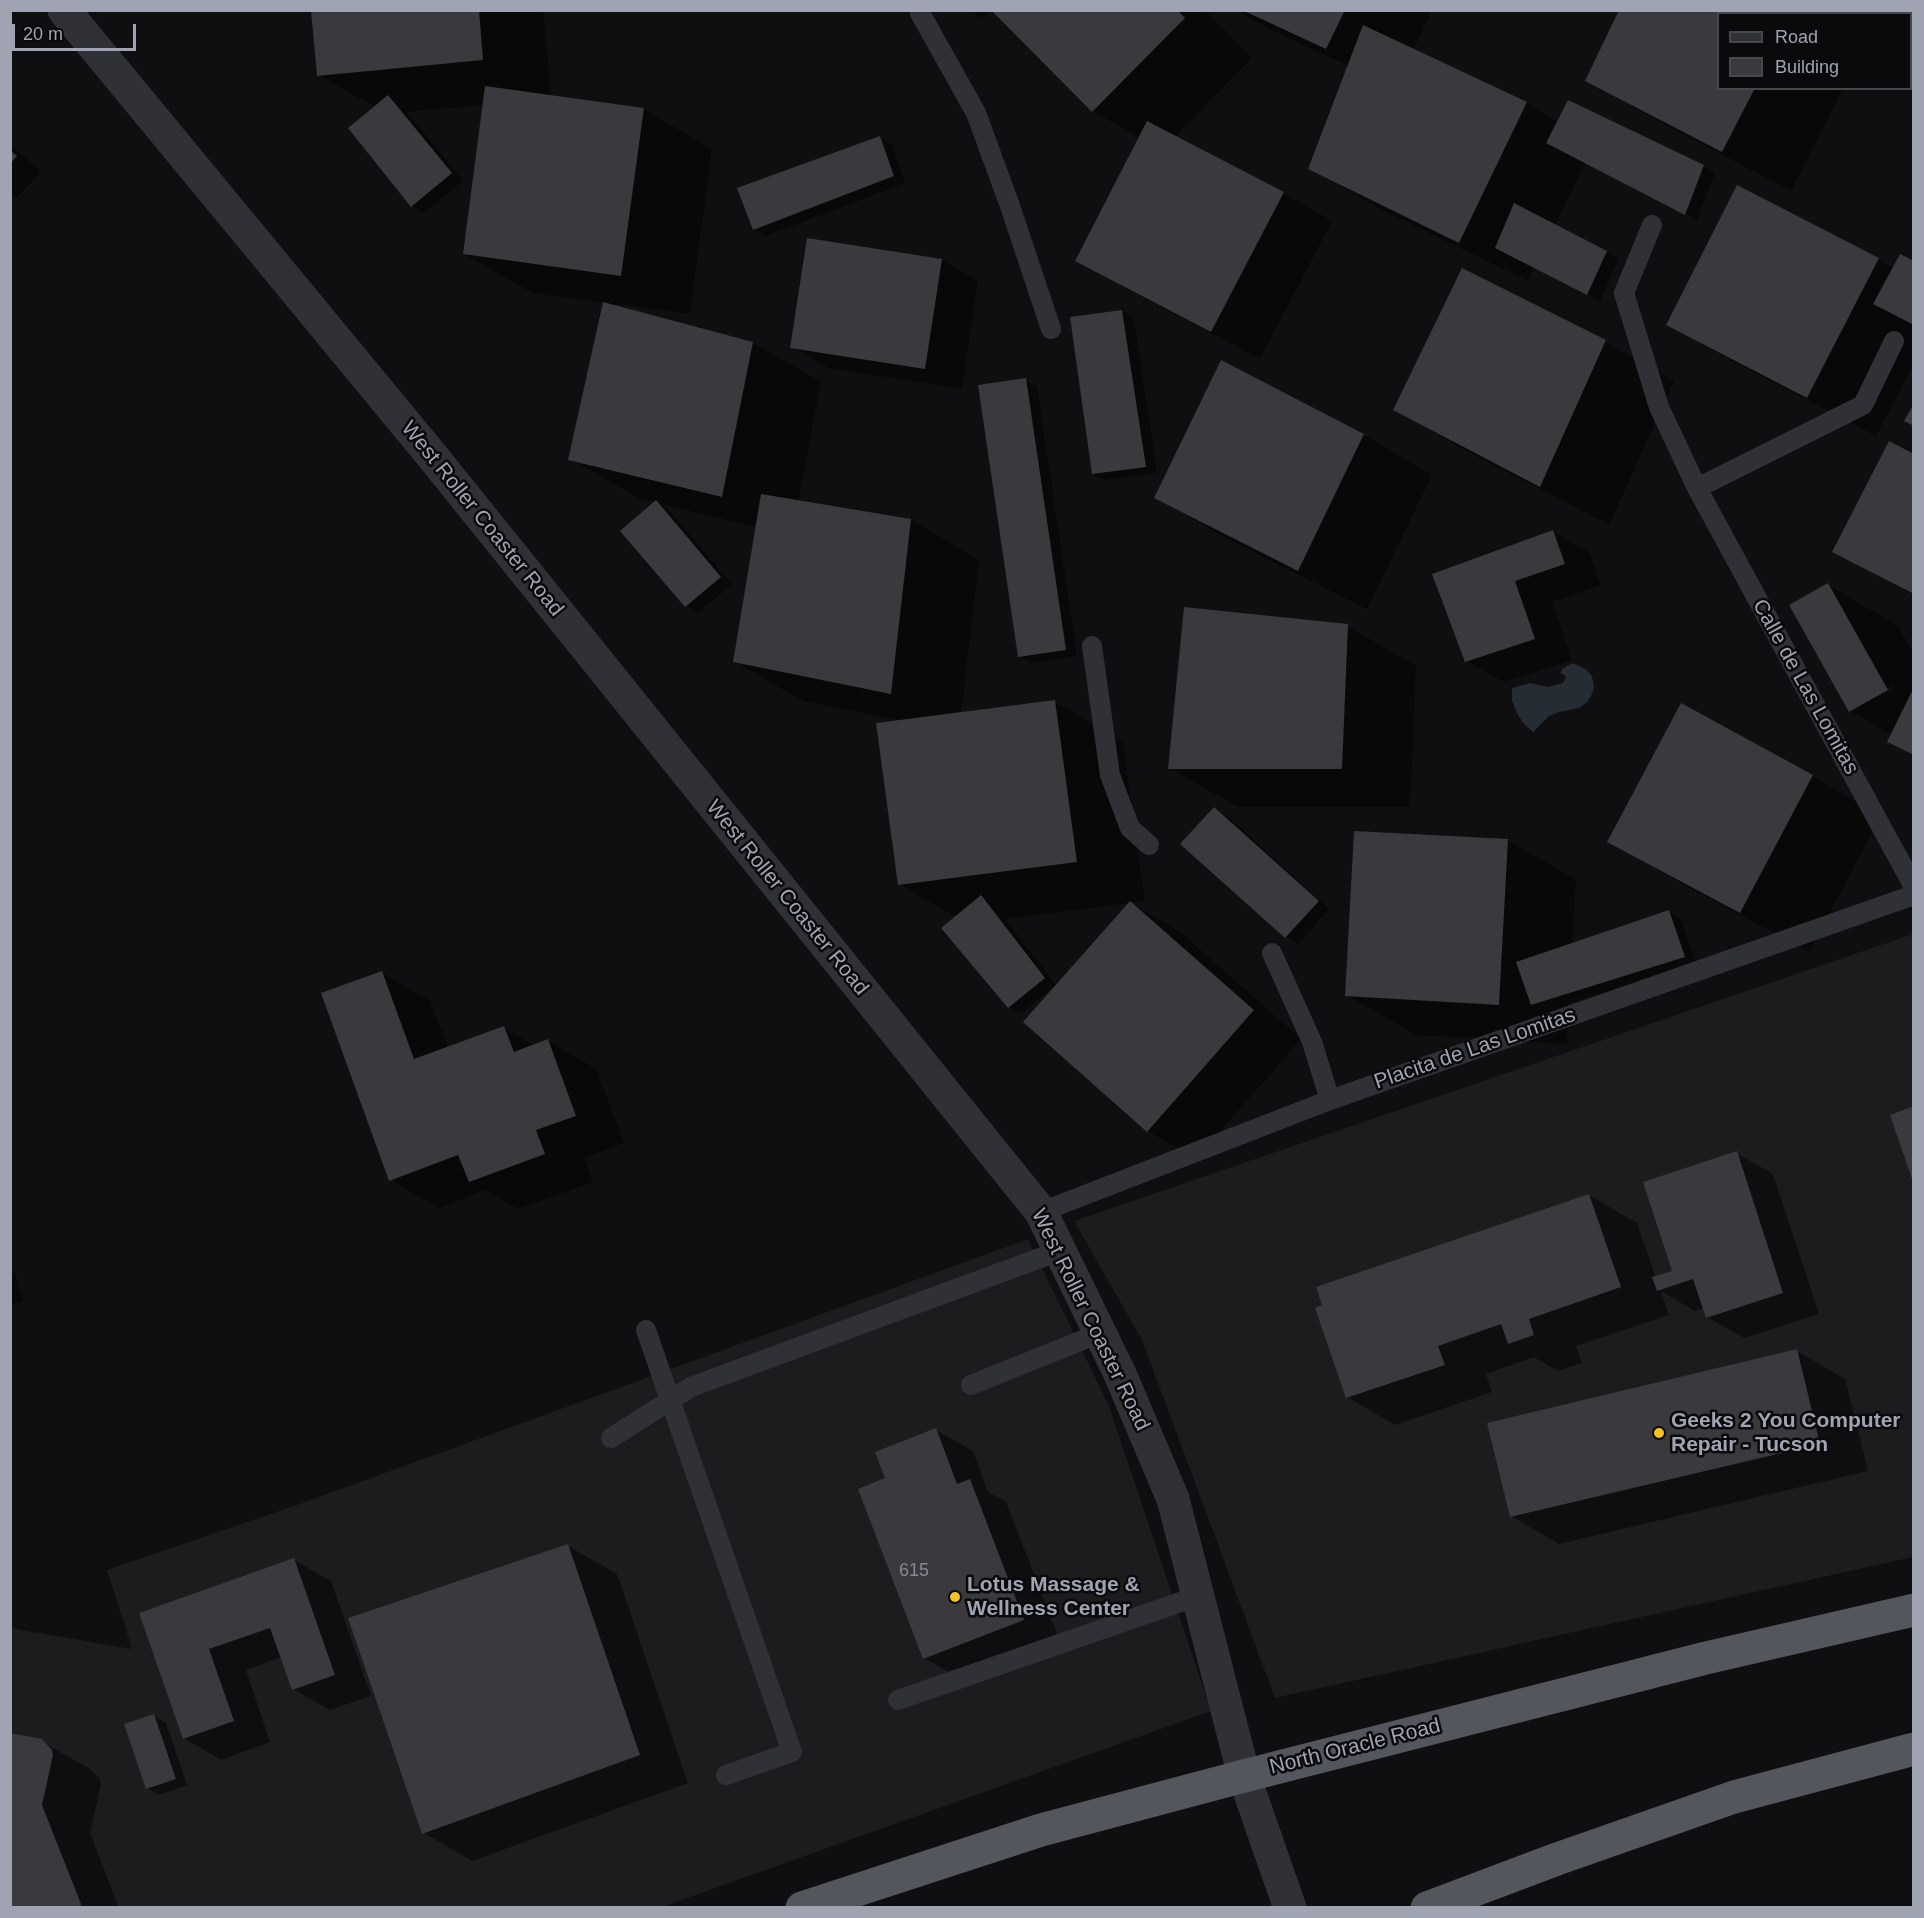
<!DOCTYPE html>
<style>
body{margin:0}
#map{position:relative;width:1924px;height:1918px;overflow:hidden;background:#0f0f11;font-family:Arial,sans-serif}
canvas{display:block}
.frame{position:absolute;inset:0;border:12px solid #a0a4b2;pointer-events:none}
.legend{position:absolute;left:1717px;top:12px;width:195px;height:78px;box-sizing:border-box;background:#0a0a0c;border:2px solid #46484e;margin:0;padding:8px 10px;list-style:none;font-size:18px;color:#a0a4b2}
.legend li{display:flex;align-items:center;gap:12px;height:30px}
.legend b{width:30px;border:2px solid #46484e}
.scale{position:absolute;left:12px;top:24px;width:124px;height:27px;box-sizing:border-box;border:3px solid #a0a4b2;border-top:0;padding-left:8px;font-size:18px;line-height:21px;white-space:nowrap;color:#a0a4b2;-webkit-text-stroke:4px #0a0a0c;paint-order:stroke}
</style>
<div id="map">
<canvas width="1924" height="1918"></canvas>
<div class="frame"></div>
<ul class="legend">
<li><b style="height:8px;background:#303136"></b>Road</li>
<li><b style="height:16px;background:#39393e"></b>Building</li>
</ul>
<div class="scale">20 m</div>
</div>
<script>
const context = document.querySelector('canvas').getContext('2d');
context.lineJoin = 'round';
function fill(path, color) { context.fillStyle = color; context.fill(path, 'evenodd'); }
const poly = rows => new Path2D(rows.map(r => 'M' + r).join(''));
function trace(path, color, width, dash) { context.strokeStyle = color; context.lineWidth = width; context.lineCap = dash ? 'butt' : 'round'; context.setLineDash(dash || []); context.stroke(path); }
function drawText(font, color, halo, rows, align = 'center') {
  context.font = font + ' Arial,sans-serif'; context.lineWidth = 5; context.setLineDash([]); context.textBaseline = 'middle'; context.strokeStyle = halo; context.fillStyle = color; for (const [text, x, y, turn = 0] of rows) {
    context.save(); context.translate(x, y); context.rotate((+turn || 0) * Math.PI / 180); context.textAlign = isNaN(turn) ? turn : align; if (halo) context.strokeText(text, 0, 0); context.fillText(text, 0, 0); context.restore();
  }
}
fill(poly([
 [1913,934,1913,1557,1275,1698,1142,1340,1074,1221],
 [1028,1239,1109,1406,1211,1711,662,1907,11,1907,10,1628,132,1649,107,1570,294,1506]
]), '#1c1b1e');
fill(poly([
 [1573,663,1587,670,1592,677,1594,686,1592,694,1587,702,1579,708,1559,712,1549,716,1533,732,1524,724,1517,713,1512,701,1512,688,1530,683,1549,687,1563,683,1566,677,1561,673,1562,669]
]), '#262c34');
fill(poly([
 [313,10,543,10,551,96,643,109,712,149,690,314,615,304,615,306,753,343,821,382,798,502,911,520,979,560,961,714,1055,702,1123,741,1145,901,1005,919,1057,986,1130,903,1179,931,1301,1039,1196,1159,1148,1131,1025,1022,1055,986,1021,1014,1009,1007,956,917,899,884,903,721,803,701,734,661,757,527,661,504,668,509,732,584,698,613,686,606,655,502,639,498,570,459,605,303,533,293,464,254,484,105,407,112,463,181,424,213,412,206,375,107,319,75],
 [969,10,990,10,982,18],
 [993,10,1205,10,1252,58,1175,137,1283,193,1332,221,1260,359,1125,288,1077,260,1140,138,1093,111],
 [1236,10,1432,10,1413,50,1527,103,1559,122,1703,166,1715,173,1697,220,1585,163,1555,226,1618,259,1600,301,1534,267,1528,281,1378,208,1310,168,1349,66,1269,29],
 [1621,10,1718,14,1718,88,1843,88,1791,191,1655,119,1587,80],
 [1855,10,1914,10,1914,43,1910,42,1910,14,1860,14],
 [880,138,892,145,905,183,766,236,754,229],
 [10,145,41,171,17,198,10,195],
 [1878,259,1894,268,1914,263,1914,363,1876,436,1736,363,1668,324],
 [941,260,978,281,962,389,829,368,792,347],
 [1122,311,1134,318,1157,473,1106,480,1094,474],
 [1605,342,1674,381,1609,525,1463,449,1395,409],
 [1222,362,1364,435,1432,475,1367,609,1224,537,1156,497],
 [1025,380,1037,387,1077,656,1031,663,1019,656],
 [1914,455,1914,595,1834,552],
 [1553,531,1590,553,1601,585,1552,602,1572,660,1504,682,1467,661,1434,575],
 [1828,585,1897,625,1914,654,1914,756,1889,742,1892,735,1850,711],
 [1894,685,1895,688,1883,694,1883,691],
 [1347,626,1416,666,1410,807,1238,807,1170,768],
 [1681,705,1812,776,1881,816,1809,952,1677,881,1609,841],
 [1214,808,1226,815,1329,909,1298,944,1286,937,1182,844],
 [1507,840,1576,880,1572,944,1668,911,1680,918,1696,963,1569,1003,1567,1044,1416,1035,1347,995],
 [382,973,430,1001,448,1048,504,1028,535,1046,548,1041,596,1069,624,1143,584,1158,593,1182,518,1209,485,1190,439,1208,391,1180],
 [1736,1153,1773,1174,1819,1314,1744,1338,1707,1317,1704,1308,1695,1311,1661,1291,1669,1315,1576,1346,1582,1363,1558,1371,1534,1357,1486,1374,1492,1392,1395,1425,1347,1397,1589,1195,1637,1223,1656,1278,1674,1272],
 [10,1270,15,1273,23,1301,10,1306],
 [1797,1351,1845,1379,1868,1471,1559,1544,1511,1516],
 [936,1430,973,1451,988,1492,1006,1502,1060,1641,961,1679,924,1658],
 [568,1546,617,1574,688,1783,472,1861,424,1833],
 [294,1560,331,1581,371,1696,330,1710,293,1689,282,1657,246,1670,270,1742,221,1760,184,1738,141,1614],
 [154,1716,166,1723,187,1785,159,1795,147,1788],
 [41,1741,90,1769,100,1779,101,1784,90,1833,119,1908,10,1908]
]), '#0007');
fill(poly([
 [311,10,479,10,483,60,317,76],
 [991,10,1177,10,1185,18,1092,112],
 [1242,10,1345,10,1326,49],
 [1619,10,1786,10,1792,14,1718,14,1718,88,1755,88,1722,152,1585,81],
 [1856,10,1914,10,1914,39,1910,37,1910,14,1862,14],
 [1363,25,1527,102,1459,243,1308,169],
 [485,86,644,108,621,276,463,254],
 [388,95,452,173,411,207,348,128],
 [1568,100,1704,165,1685,215,1546,143],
 [1147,121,1284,192,1211,332,1075,261],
 [880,136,894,176,753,230,737,188],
 [10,150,17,156,10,164],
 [1737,185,1879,258,1807,398,1666,325],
 [1514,203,1607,251,1587,295,1495,248],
 [807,238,942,259,925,369,790,348],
 [1900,254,1914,261,1914,325,1873,304],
 [1462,268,1606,340,1540,487,1393,410],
 [603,302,753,342,722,497,568,460],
 [1122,310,1146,467,1092,474,1070,317],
 [1221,360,1364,434,1298,571,1154,498],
 [1026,378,1066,650,1018,657,978,385],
 [1914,404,1914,426,1904,421],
 [1889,441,1914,454,1914,594,1832,552],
 [761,494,911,519,891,694,733,662],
 [656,500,721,577,685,607,620,531],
 [1553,530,1565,564,1515,581,1535,639,1465,662,1432,574],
 [1828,583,1888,690,1849,712,1789,605],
 [1184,607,1348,624,1342,769,1168,769],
 [1914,687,1914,755,1887,742],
 [1055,700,1077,862,898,885,876,723],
 [1681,703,1813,775,1740,913,1607,842],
 [1214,807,1319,901,1285,938,1180,844],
 [1354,831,1508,839,1499,1005,1345,996],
 [981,895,1045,978,1008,1008,941,928],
 [1130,901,1254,1010,1147,1132,1023,1022],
 [1669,910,1685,957,1531,1005,1516,962],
 [382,971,414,1059,504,1026,514,1052,548,1039,576,1116,536,1130,545,1154,469,1182,458,1155,389,1181,321,993],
 [1914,1106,1914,1182,1913,1182,1890,1115],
 [1737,1151,1783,1293,1706,1318,1693,1279,1657,1291,1652,1277,1672,1271,1643,1182],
 [1589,1194,1621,1287,1529,1319,1534,1335,1508,1344,1501,1324,1438,1346,1445,1365,1346,1398,1315,1308,1322,1305,1316,1287],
 [1797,1349,1820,1444,1510,1517,1487,1423],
 [936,1428,957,1484,970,1479,1024,1620,923,1659,858,1489,885,1478,875,1452],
 [568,1544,640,1755,422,1834,348,1618],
 [294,1558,335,1675,292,1690,270,1628,209,1649,234,1721,183,1739,139,1613],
 [154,1714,176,1779,146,1789,124,1724],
 [10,1733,42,1739,52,1750,53,1755,42,1805,81,1904,80,1908,10,1908]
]), '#39393e');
trace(poly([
 [920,13,976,113,1010,206,1051,329],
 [1652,225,1624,293,1659,407,1697,488,1863,405,1894,341],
 [1697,488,1914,887],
 [1092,646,1110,775,1130,828,1149,845],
 [1272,953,1312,1042,1330,1100],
 [1041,1212,1330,1100,1914,895],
 [646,1330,792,1752,726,1775],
 [971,1385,1100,1333],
 [611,1438,691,1387,1059,1251],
 [898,1700,1198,1596]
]), '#303136', 20);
trace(poly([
 [64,10,433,457,1041,1212,1120,1374,1173,1499,1244,1776,1290,1908]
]), '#303136', 33);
trace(poly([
 [802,1908,1041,1830,1244,1776,1706,1658,1914,1610],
 [1427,1908,1557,1859,1734,1797,1914,1749]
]), '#54565e', 33);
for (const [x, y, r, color] of [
 [1659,1433,6,"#f4c224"],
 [955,1597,6,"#f4c224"]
]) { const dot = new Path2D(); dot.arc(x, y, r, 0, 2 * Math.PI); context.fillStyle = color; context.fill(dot); trace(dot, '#0a0a0c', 2); }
drawText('18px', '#868995', null, [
 ["615",914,1571]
]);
drawText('21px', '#a0a4b2', '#0a0a0c', [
 ["West Roller Coaster Road",482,519,51],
 ["Calle de Las Lomitas",1805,687,61],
 ["West Roller Coaster Road",787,898,51],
 ["Placita de Las Lomitas",1475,1049,-19],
 ["West Roller Coaster Road",1090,1320,64],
 ["North Oracle Road",1355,1747,-14]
]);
drawText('bold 21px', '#a0a4b2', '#0a0a0c', [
 ["Geeks 2 You Computer",1671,1421],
 ["Repair - Tucson",1671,1445],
 ["Lotus Massage &",967,1585],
 ["Wellness Center",967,1609]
], 'left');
</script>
